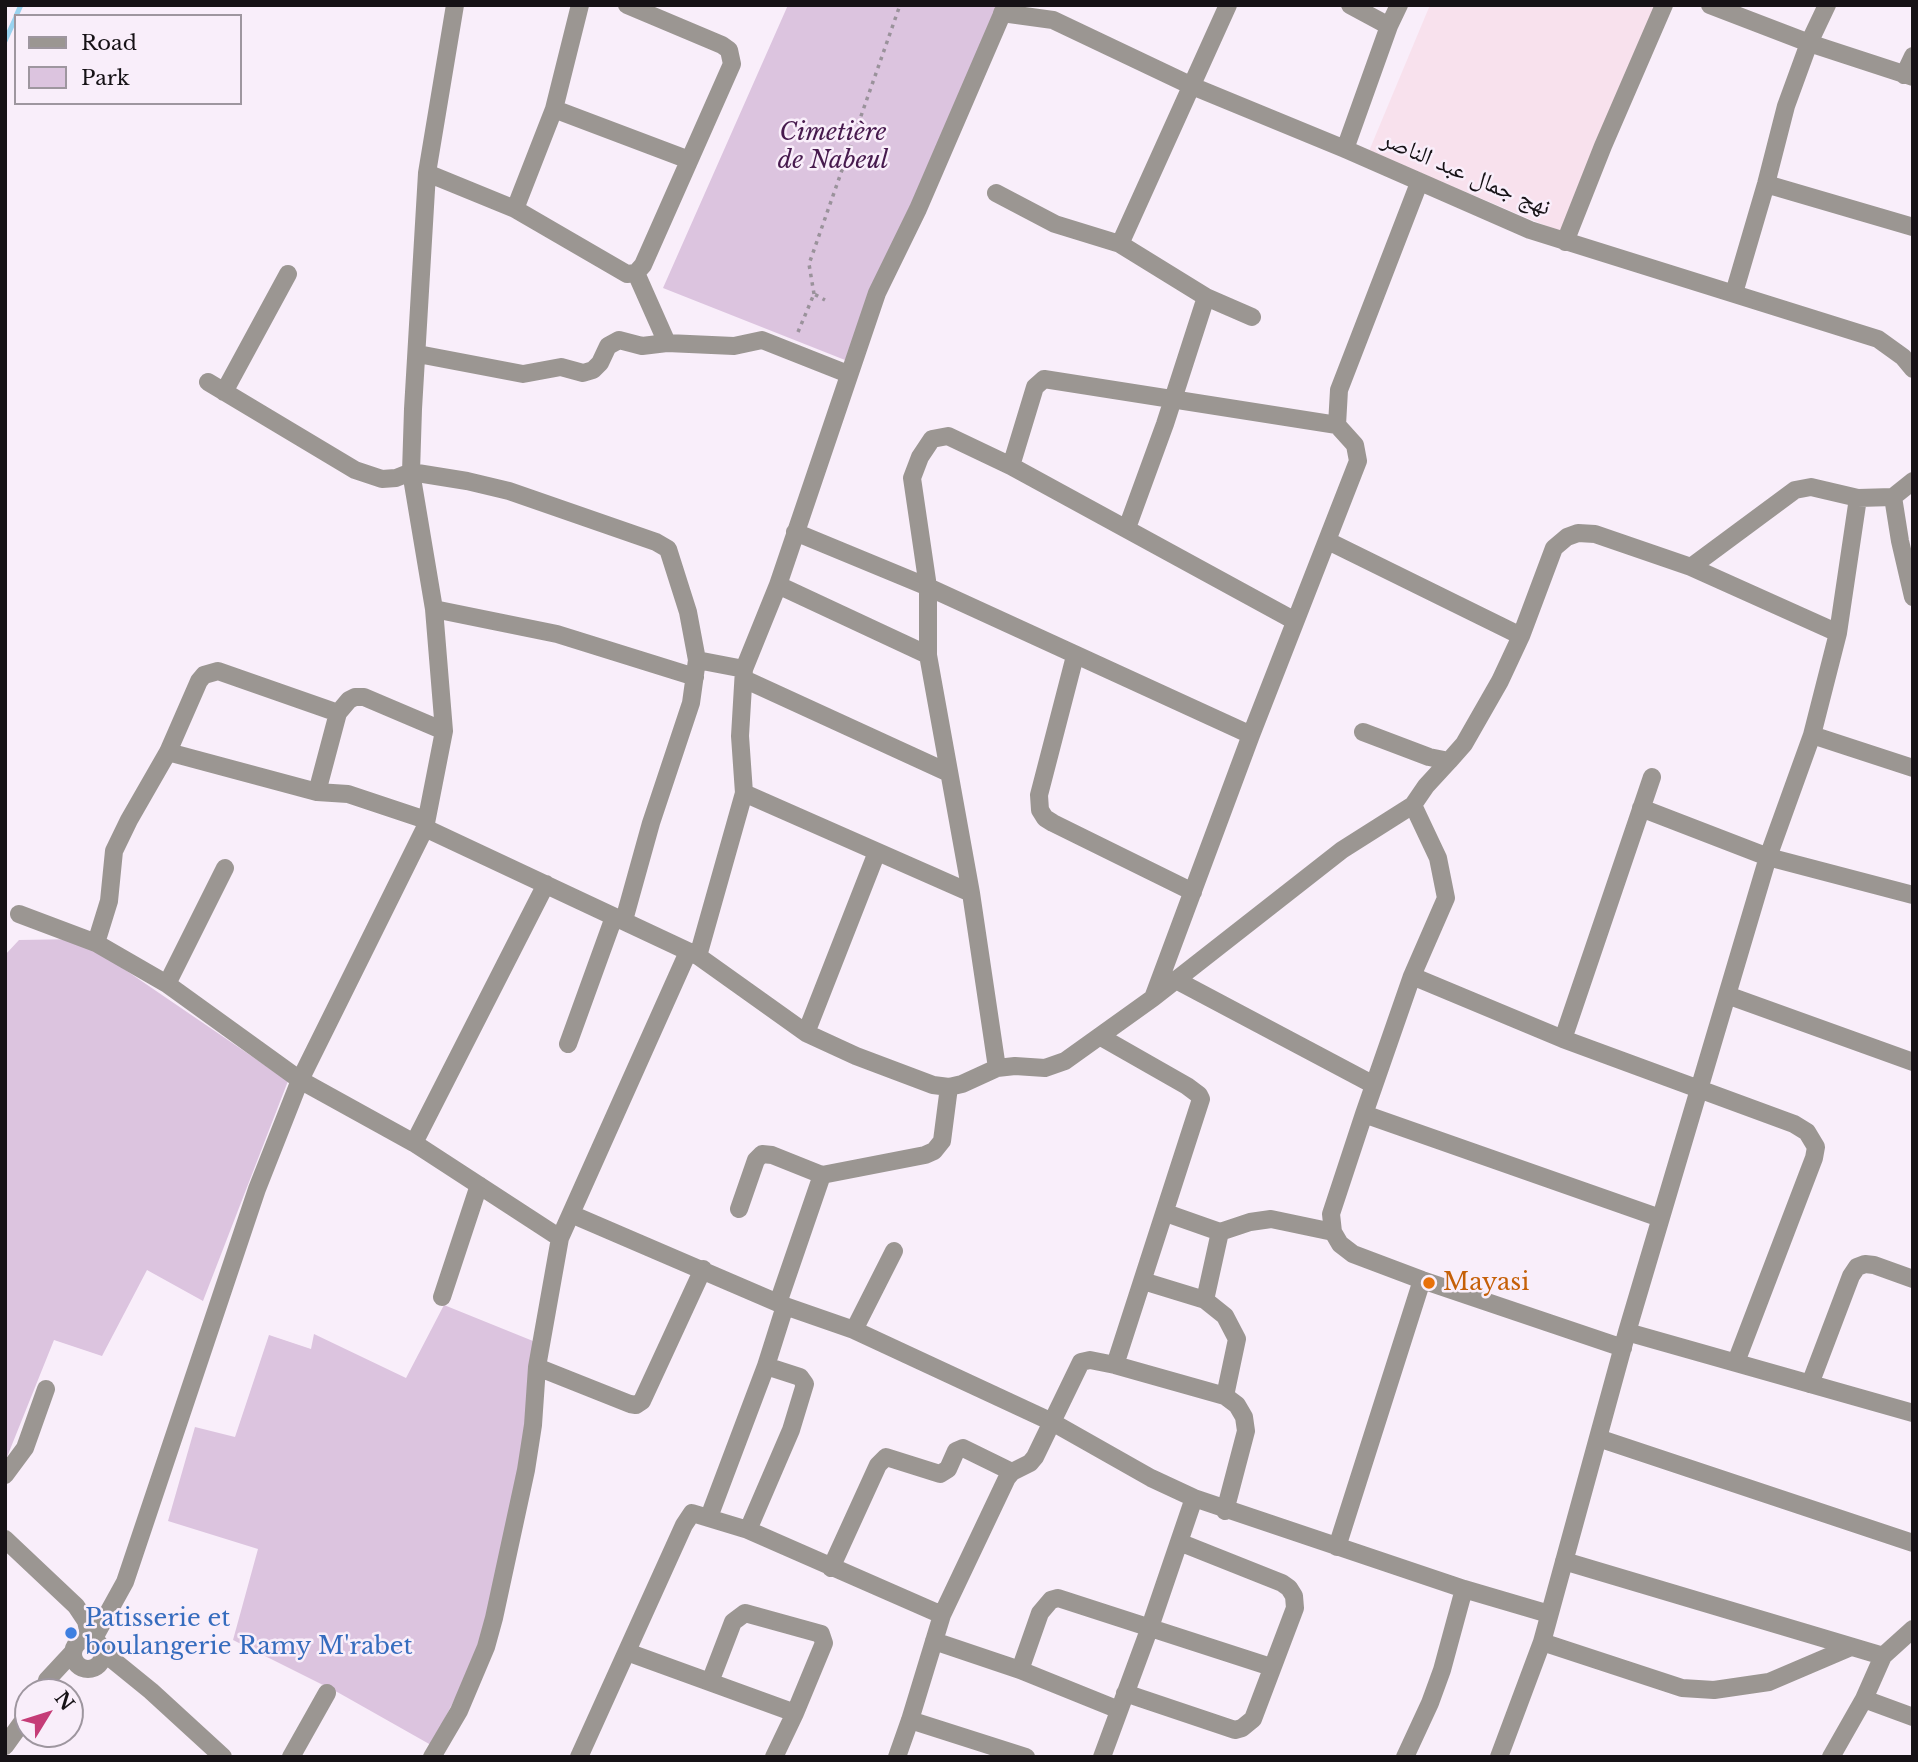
<!DOCTYPE html>
<meta charset="utf-8">
<style>
body{margin:0}
#map{position:relative;width:1918px;height:1762px;overflow:hidden;background:#f9eefa;font-family:"Libre Baskerville",serif}
canvas{display:block}
.frame{position:absolute;inset:0;border:7px solid #161216;pointer-events:none}
.legend{position:absolute;left:14px;top:14px;width:228px;height:91px;box-sizing:border-box;background:#f9eefa;border:2px solid #9e969f;margin:0;padding:9px 12px;list-style:none;font-size:21px;color:#161216}
.legend li{display:flex;align-items:center;gap:14px;height:35px}
.legend b{width:35px;border:2px solid #9e969f}
.north{position:absolute;left:14px;top:1678px;width:70px;height:70px;box-sizing:border-box;background:#f9eefa;border:2px solid #9e969f;border-radius:50%;rotate:52deg;font-size:19px;font-weight:700;line-height:28px;text-align:center;color:#161216}
.north::after{content:'';display:block;margin:auto;width:24px;height:32px;background:#c53c77;clip-path:polygon(50% 0,100% 100%,50% 72%,0 100%)}
</style>
<div id="map">
<canvas width="1918" height="1762"></canvas>
<div class="frame"></div>
<ul class="legend">
<li><b style="height:9px;background:#9b9692"></b>Road</li>
<li><b style="height:19px;background:#dcc4df"></b>Park</li>
</ul>
<div class="north">N</div>
</div>
<script>
const context = document.querySelector('canvas').getContext('2d');
context.lineJoin = 'round';
function fill(path, color) { context.fillStyle = color; context.fill(path, 'evenodd'); }
const poly = rows => new Path2D(rows.map(r => 'M' + r).join(''));
function trace(path, color, width, dash) { context.strokeStyle = color; context.lineWidth = width; context.lineCap = dash ? 'butt' : 'round'; context.setLineDash(dash || []); context.stroke(path); }
function drawText(font, color, halo, rows, align = 'center') {
  context.font = font + ' "Libre Baskerville","Noto Naskh Arabic",serif'; context.lineWidth = 5; context.setLineDash([]); context.textBaseline = 'middle'; context.strokeStyle = halo; context.fillStyle = color; for (const [text, x, y, turn = 0] of rows) {
    context.save(); context.translate(x, y); context.rotate((+turn || 0) * Math.PI / 180); context.textAlign = isNaN(turn) ? turn : align; if (halo) context.strokeText(text, 0, 0); context.fillText(text, 0, 0); context.restore();
  }
}
fill(poly([
 [1430,5,1658,5,1563,233,1369,151]
]), '#f8e1ed');
fill(poly([
 [788,5,1002,5,845,360,663,288],
 [80,939,288,1081,203,1301,147,1270,102,1356,54,1340,7,1457,5,955,19,940],
 [444,1305,533,1341,527,1451,479,1652,431,1745,339,1693,233,1640,258,1549,168,1521,195,1427,235,1437,269,1335,311,1349,314,1334,406,1378]
]), '#dcc4df');
trace(poly([
 [16,16,21,5],
 [5,41,16,17]
]), '#99d3f0', 5);
trace(poly([
 [814,294,809,264,900,5],
 [798,332,814,294,825,300]
]), '#9a929b', 3.5, [3.5, 5]);
trace(poly([
 [1710,5,1809,43,1913,77],
 [1002,13,1053,20,1192,86,1345,149,1530,230,1878,339,1903,357,1913,369],
 [1389,26,1399,5],
 [1904,75,1913,56],
 [554,109,689,160],
 [1345,149,1389,26,1350,5],
 [427,173,515,209,627,274,636,273,643,265,732,64,729,50,722,45,627,5],
 [1766,184,1913,227],
 [996,193,1055,224,1120,244,1206,297,1252,317],
 [515,209,554,109,580,5],
 [1565,242,1603,146,1664,5],
 [1120,244,1228,5],
 [636,273,667,343],
 [1734,293,1766,184,1786,106,1809,43,1827,5],
 [418,354,523,374,561,367,583,373,593,370,600,363,608,346,619,340,642,346,667,343,734,346,762,340,848,374],
 [208,382,355,470,382,479,396,478,411,472,467,481,509,491,656,542,668,549,688,612,697,660,691,703,651,823,624,920],
 [224,392,288,274],
 [1011,466,1295,621],
 [1893,497,1900,541,1913,597],
 [1127,528,1165,424,1206,297],
 [795,532,928,587,1251,735],
 [1328,541,1521,636],
 [1691,567,1795,490,1811,487,1858,498,1893,497,1913,481],
 [778,585,928,655],
 [434,609,557,634,695,677],
 [1075,656,1039,795,1040,810,1045,818,1053,823,1193,892],
 [697,660,744,669],
 [744,679,949,773],
 [1363,732,1429,757,1449,761,1464,744,1500,681,1521,636,1554,548,1567,537,1578,533,1595,534,1691,567,1838,633],
 [1812,735,1913,768],
 [168,752,317,792,348,794,426,820],
 [317,792,338,713],
 [744,793,971,893],
 [1413,805,1438,858,1446,898,1412,976,1364,1114,1331,1214,1333,1232,1340,1244,1353,1254,1422,1280,1623,1348],
 [1641,808,1768,857,1913,895],
 [425,828,698,956,806,1033,856,1056,933,1085,949,1087,962,1084,997,1068,1015,1066,1045,1068,1065,1061,1153,998,1342,850,1413,805,1426,786,1449,761],
 [19,914,96,943,167,984,300,1080,414,1143,560,1238],
 [96,943,109,901,114,851,129,820,168,752,199,681,204,675,218,671,338,713,349,700,355,697,364,697,444,731],
 [698,956,744,793,740,736,744,669,778,585,877,293,918,209,1006,5],
 [1412,976,1563,1039,1794,1124,1807,1132,1816,1147,1814,1158,1736,1362],
 [1176,980,1374,1085],
 [167,984,225,868],
 [1727,995,1913,1062],
 [1153,998,1251,735,1358,461,1355,445,1337,425,1339,390,1419,183],
 [806,1033,877,852],
 [1101,1037,1187,1086,1199,1095,1201,1099,1115,1365],
 [1563,1039,1652,777],
 [568,1044,614,917],
 [997,1068,971,893,928,655,928,587,912,478,920,457,932,439,948,436,1011,466,1035,387,1044,379,1337,425],
 [1364,1114,1660,1218],
 [414,1143,546,884],
 [739,1209,756,1160,762,1154,772,1155,822,1175,925,1155,934,1151,942,1141,949,1087],
 [1166,1213,1220,1232,1250,1222,1271,1219,1333,1232],
 [571,1214,785,1306,854,1330,1052,1422,1151,1478,1194,1498,1464,1589,1549,1614],
 [1143,1281,1205,1300,1225,1316,1237,1339,1225,1396],
 [442,1297,479,1185],
 [1205,1300,1220,1232],
 [778,1303,822,1175],
 [854,1330,894,1251],
 [1627,1332,1913,1413],
 [537,1367,630,1404,636,1405,642,1401,703,1269],
 [1810,1384,1851,1276,1857,1267,1865,1264,1874,1265,1913,1279],
 [1598,1438,1913,1543],
 [5,1475,25,1448,46,1389],
 [709,1517,766,1366,785,1306],
 [748,1530,791,1430,805,1384,800,1377,766,1366],
 [5,1539,76,1606,86,1621,90,1639],
 [1337,1547,1422,1280],
 [1564,1561,1883,1656],
 [831,1568,878,1465,886,1457,940,1474,948,1469,956,1451,963,1448,1012,1472],
 '73 1654a15 15 0 1 1 30 0a15 15 0 1 1-30 0Z',
 [93,1640,125,1582,257,1189,300,1080,425,828,444,731,434,609,411,472,413,409,427,173,455,5],
 [934,1641,1020,1670,1119,1710],
 [1542,1642,1682,1688,1714,1690,1769,1682,1851,1647],
 [103,1652,151,1691,223,1757],
 [627,1652,795,1713],
 [1020,1670,1040,1613,1051,1600,1058,1598,1271,1667],
 [710,1682,733,1622,745,1613,821,1634,824,1643,795,1713,774,1757],
 [45,1691,47,1680,73,1652],
 [1125,1693,1235,1730,1242,1728,1253,1719,1295,1608,1294,1596,1289,1588,1282,1583,1179,1542],
 [1864,1699,1913,1717],
 [910,1720,1026,1757],
 [5,1746,28,1714],
 [291,1757,327,1693],
 [432,1757,459,1711,486,1647,494,1618,526,1470,533,1425,537,1367,560,1238,688,952],
 [579,1757,684,1525,692,1513,748,1530,942,1615],
 [897,1757,910,1720,942,1615,1007,1478,1012,1472,1030,1463,1035,1457,1081,1362,1090,1360,1115,1365,1225,1396,1237,1405,1244,1417,1246,1431,1225,1511],
 [1102,1757,1150,1627,1194,1498],
 [1405,1757,1430,1703,1442,1670,1464,1589],
 [1499,1757,1542,1642,1627,1332,1768,857,1812,735,1838,633,1858,498],
 [1831,1757,1864,1699,1883,1656,1913,1629]
]), '#9b9692', 18);
for (const [x, y, r, color] of [
 [1429,1283,7,"#e8710a"],
 [71,1633,7,"#3f7fe0"]
]) { const dot = new Path2D(); dot.arc(x, y, r, 0, 2 * Math.PI); context.fillStyle = color; context.fill(dot); trace(dot, '#f9eefa', 2.5); }
drawText('italic 24px', '#471a4e', '#f9eefa', [
 ["Cimetière",833,133],
 ["de Nabeul",833,161]
]);
drawText('24px', '#161216', '#f9eefa', [
 ["نهج جمال عبد الناصر",1466,174,23]
]);
drawText('24px', '#c56008', '#f9eefa', [
 ["Mayasi",1443,1283]
], 'left');
drawText('24px', '#366cbe', '#f9eefa', [
 ["Patisserie et",85,1619],
 ["boulangerie Ramy M'rabet",85,1647]
], 'left');
</script>
